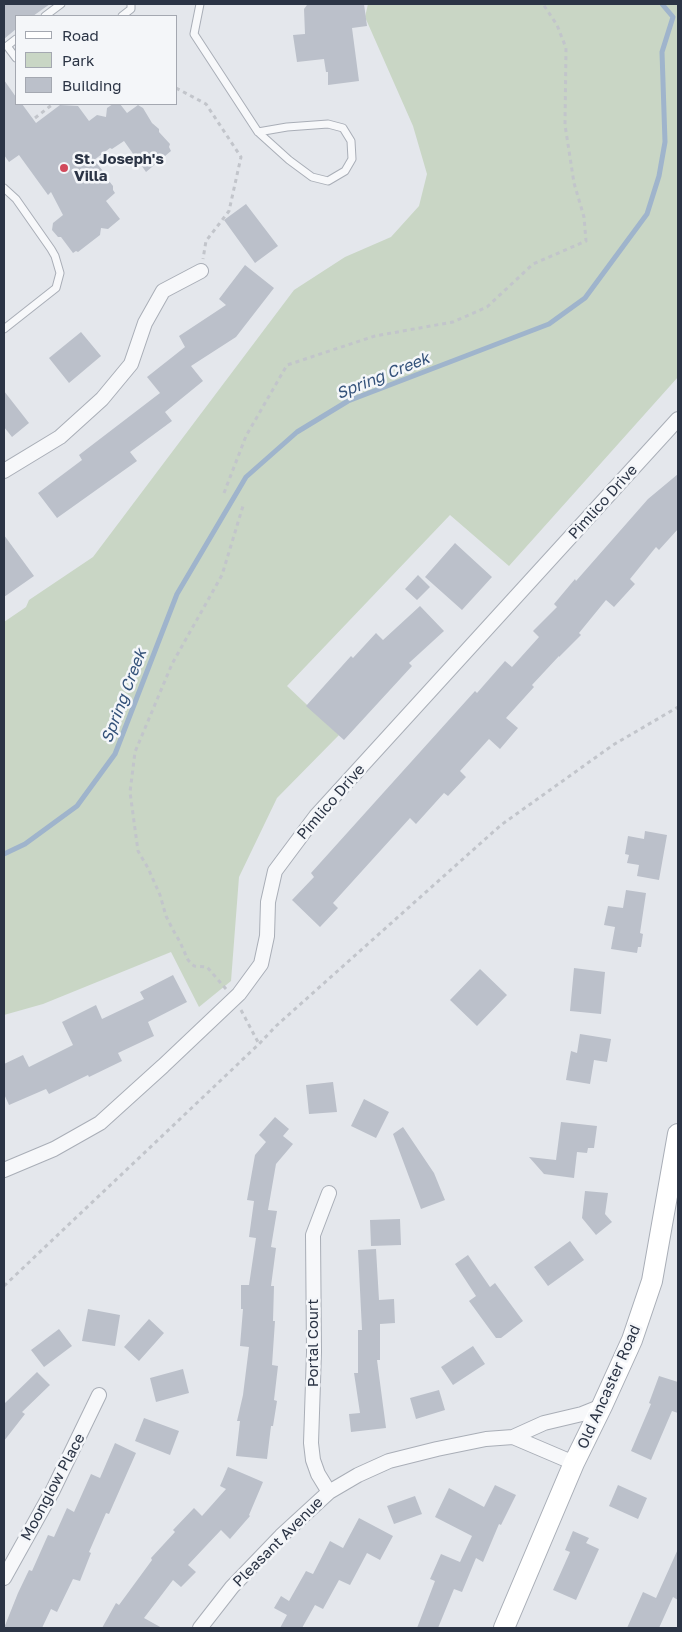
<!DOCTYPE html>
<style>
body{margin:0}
#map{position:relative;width:682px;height:1632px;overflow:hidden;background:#e4e7ec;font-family:"Golos Text",sans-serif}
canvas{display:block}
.frame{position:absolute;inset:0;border:5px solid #2b3445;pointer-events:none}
.legend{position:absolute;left:15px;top:15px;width:162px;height:90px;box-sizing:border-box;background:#f4f6f9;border:1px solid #a4a8b1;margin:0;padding:6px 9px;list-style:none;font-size:15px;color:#2b3445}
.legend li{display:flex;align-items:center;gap:10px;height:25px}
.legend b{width:25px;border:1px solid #a4a8b1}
</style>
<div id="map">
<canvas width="682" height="1632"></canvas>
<div class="frame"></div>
<ul class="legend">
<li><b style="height:6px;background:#fff"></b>Road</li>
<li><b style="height:14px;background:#c9d6c5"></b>Park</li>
<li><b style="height:14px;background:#bbc0ca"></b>Building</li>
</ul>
</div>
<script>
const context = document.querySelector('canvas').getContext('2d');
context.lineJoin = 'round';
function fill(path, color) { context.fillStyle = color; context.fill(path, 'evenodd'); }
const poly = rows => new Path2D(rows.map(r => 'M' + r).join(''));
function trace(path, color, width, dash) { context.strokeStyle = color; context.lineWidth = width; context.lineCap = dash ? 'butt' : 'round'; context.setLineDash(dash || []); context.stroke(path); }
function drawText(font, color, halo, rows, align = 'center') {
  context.font = font + ' "Golos Text",sans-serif'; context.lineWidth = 5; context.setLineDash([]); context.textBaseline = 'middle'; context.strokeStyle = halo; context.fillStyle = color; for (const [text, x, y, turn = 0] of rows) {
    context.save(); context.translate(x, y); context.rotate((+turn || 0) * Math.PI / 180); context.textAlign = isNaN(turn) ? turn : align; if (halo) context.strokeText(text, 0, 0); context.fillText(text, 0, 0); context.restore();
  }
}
fill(poly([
 [368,4,678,4,678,377,509,566,450,515,287,686,339,735,277,798,239,877,231,981,199,1007,171,952,43,1004,4,1015,4,622,26,607,29,600,93,557,294,290,345,257,391,237,419,206,427,174,413,126,365,17]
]), '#c9d6c5');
trace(poly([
 [4,854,25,844,77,806,115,754,177,594,246,477,297,432,348,401,549,324,585,298,647,214,659,176,665,142,662,52,673,17,662,4]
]), '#9fb4cc', 5);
fill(poly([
 [4,4,50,4,33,16,16,16,16,29,4,39],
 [317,4,364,4,367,26,352,28,359,81,328,85,328,72,326,72,324,59,297,62,293,35,305,34,304,9,307,5],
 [4,80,16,97,16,104,22,104,36,123,60,105,78,106,89,121,97,115,106,117,107,108,113,104,120,104,127,113,138,105,143,108,152,123,159,129,159,132,170,144,169,147,171,151,146,172,124,141,112,149,110,148,94,160,103,171,103,179,109,181,113,186,113,190,115,193,106,201,120,219,108,229,101,228,100,235,78,252,76,251,73,253,61,237,58,237,52,230,53,223,63,215,51,192,48,195,19,155,9,162,4,155],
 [246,204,278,246,255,263,224,220],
 [245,265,274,288,236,337,191,366,203,381,165,412,172,421,130,452,137,461,57,518,38,493,82,460,79,455,160,393,147,377,185,347,179,336,226,305,219,299],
 [81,332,101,356,69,383,49,358],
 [4,391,29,423,12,437,4,427],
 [678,474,678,529,659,550,656,547,630,579,635,584,614,607,606,600,579,633,581,635,559,657,559,656,532,685,534,687,506,718,518,728,500,749,489,739,460,771,466,777,448,796,444,793,416,824,410,818,333,903,338,908,320,927,292,900,314,877,311,873,475,691,477,693,505,661,512,667,539,637,533,631,557,607,554,604,575,579,576,581,648,499],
 [4,535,34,576,4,597],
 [455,543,492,577,462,610,425,577],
 [418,575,430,587,417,600,405,589],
 [420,606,444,631,409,663,412,666,344,740,306,706,351,656,353,658,376,633,383,640],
 [645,831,667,835,659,880,637,876,639,865,627,863,629,855,625,854,628,836,644,839],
 [626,890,646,893,640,933,643,934,641,947,638,947,637,953,611,949,615,927,604,925,608,906,623,908],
 [574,968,605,972,601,1014,570,1011],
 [480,969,507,995,477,1026,450,1000],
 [173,975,187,1002,148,1022,154,1036,118,1053,122,1061,89,1077,88,1075,49,1094,46,1089,9,1105,4,1094,4,1064,23,1055,29,1067,73,1045,62,1022,96,1005,102,1019,144,999,140,992],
 [580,1034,611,1039,607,1062,594,1060,590,1084,566,1080,571,1051,577,1053],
 [333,1082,337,1112,309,1114,306,1085],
 [364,1099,389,1112,376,1138,351,1126],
 [275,1117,289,1129,283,1136,293,1144,276,1164,268,1210,277,1211,271,1247,276,1248,271,1286,274,1286,273,1321,275,1321,272,1365,278,1366,274,1400,277,1401,273,1426,271,1426,267,1459,236,1456,240,1421,237,1421,243,1395,249,1347,240,1346,243,1309,241,1309,241,1285,249,1285,256,1238,249,1237,254,1201,247,1200,255,1155,266,1142,259,1135],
 [561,1122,597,1126,594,1148,588,1148,587,1153,577,1152,574,1178,544,1174,529,1157,556,1160],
 [403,1127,434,1173,445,1200,421,1209,393,1134],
 [585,1191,608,1193,605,1214,612,1222,596,1235,582,1218],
 [400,1219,401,1245,371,1246,370,1220],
 [570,1241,584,1260,548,1286,534,1267],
 [376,1249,379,1300,394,1299,395,1323,380,1324,380,1360,377,1360,386,1428,351,1432,349,1414,360,1413,354,1373,358,1373,358,1330,362,1330,358,1250],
 [468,1255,490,1287,495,1283,523,1321,501,1338,496,1338,469,1301,476,1296,455,1264],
 [88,1309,120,1315,115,1346,82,1341],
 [149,1319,164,1333,139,1361,124,1347],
 [59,1329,72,1346,44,1367,31,1350],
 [473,1346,485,1364,453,1385,441,1367],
 [183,1369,189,1393,156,1402,150,1378],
 [37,1372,50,1385,22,1412,25,1414,4,1441,4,1404],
 [659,1376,678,1382,678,1413,672,1411,651,1460,631,1451,651,1404,649,1403],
 [439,1390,445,1410,416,1419,410,1398],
 [144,1418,179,1431,170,1455,135,1441],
 [115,1443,136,1453,109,1514,106,1513,89,1552,91,1553,80,1581,73,1579,57,1612,51,1609,42,1628,4,1628,18,1593,29,1570,32,1571,48,1535,54,1537,67,1508,74,1512,91,1474,100,1478],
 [228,1467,263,1482,249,1515,250,1516,230,1539,221,1530,188,1565,196,1572,181,1587,173,1580,144,1618,162,1628,102,1628,116,1603,119,1605,152,1560,151,1558,175,1532,173,1530,194,1508,202,1516,226,1489,220,1486],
 [495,1485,516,1495,501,1525,499,1524,483,1562,476,1558,462,1592,454,1589,438,1628,417,1628,435,1581,430,1579,441,1554,460,1562,472,1536,435,1517,449,1488,484,1507],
 [618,1485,647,1498,638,1519,609,1506],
 [415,1496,422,1514,394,1524,387,1506],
 [359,1518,393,1536,380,1560,367,1553,350,1585,339,1580,323,1609,315,1605,302,1628,280,1628,287,1615,274,1608,281,1596,289,1601,306,1571,313,1574,330,1541,343,1548],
 [573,1531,589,1538,586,1543,599,1549,576,1600,553,1590,570,1552,565,1550],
 [678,1549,678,1600,673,1597,659,1628,627,1628,643,1592,656,1598]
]), '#bbc0ca');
const lane = poly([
 [200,4,194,34,258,132,289,160,312,177,328,181,345,171,352,159,351,141,343,128,328,124,287,127,258,132],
 [45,16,61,4],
 [122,16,131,9,131,4],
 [16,39,7,46,16,58],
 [4,188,16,199,51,249,55,256,60,273,56,288,4,329]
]);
const street = poly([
 [4,471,60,437,102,399,131,364,145,323,163,291,201,271],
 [4,1170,54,1149,100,1123,163,1066,239,994,261,964,267,936,268,902,275,871,316,816,678,419],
 [513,1437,574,1463],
 [329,1492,318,1474,313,1460,311,1443,314,1352,313,1235,329,1193],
 [4,1578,53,1490,99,1395],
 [200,1628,232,1587,281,1536,329,1492,358,1475,389,1461,437,1449,486,1439,513,1437,544,1423,582,1414,602,1406]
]);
const secondary = poly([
 [504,1628,574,1463,602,1406,632,1340,652,1281,678,1134]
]);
trace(lane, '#a9aeb7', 9);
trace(street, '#a9aeb7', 16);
trace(secondary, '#a9aeb7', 22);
trace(poly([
 [176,88,206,104,241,157,229,211,206,241,203,259],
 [35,118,53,104],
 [224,493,246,436,287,365,375,336,453,322,487,307,533,264,586,241,584,217,574,183,565,125,566,48,557,25,543,4],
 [226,989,207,967,194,966,188,960,180,942,173,930,166,916,160,895,148,868,138,851,130,792,135,752,172,664,222,575,243,506],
 [241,1010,259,1044],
 [4,1286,259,1044,276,1026,501,825,613,745,678,707]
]), '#c2c5cb', 3, [4, 4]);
trace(lane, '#f7f8fa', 7);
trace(street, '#f7f8fa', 14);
trace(secondary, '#fff', 20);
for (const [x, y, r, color] of [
 [64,168,5,"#d1495b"]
]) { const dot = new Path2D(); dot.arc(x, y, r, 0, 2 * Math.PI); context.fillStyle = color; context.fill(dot); trace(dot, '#f4f6f9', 2); }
drawText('bold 15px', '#2b3445', '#f4f6f9', [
 ["St. Joseph's",74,159],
 ["Villa",74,176]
], 'left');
drawText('15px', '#2b3445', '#f4f6f9', [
 ["Pimlico Drive",603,502,-48],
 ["Pimlico Drive",331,802,-49],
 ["Portal Court",313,1343,-90],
 ["Old Ancaster Road",609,1387,-66],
 ["Moonglow Place",53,1487,-62],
 ["Pleasant Avenue",278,1542,-45]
]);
drawText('italic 16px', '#34527a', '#f4f6f9', [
 ["Spring Creek",383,376,-22],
 ["Spring Creek",124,696,-69]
]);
</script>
